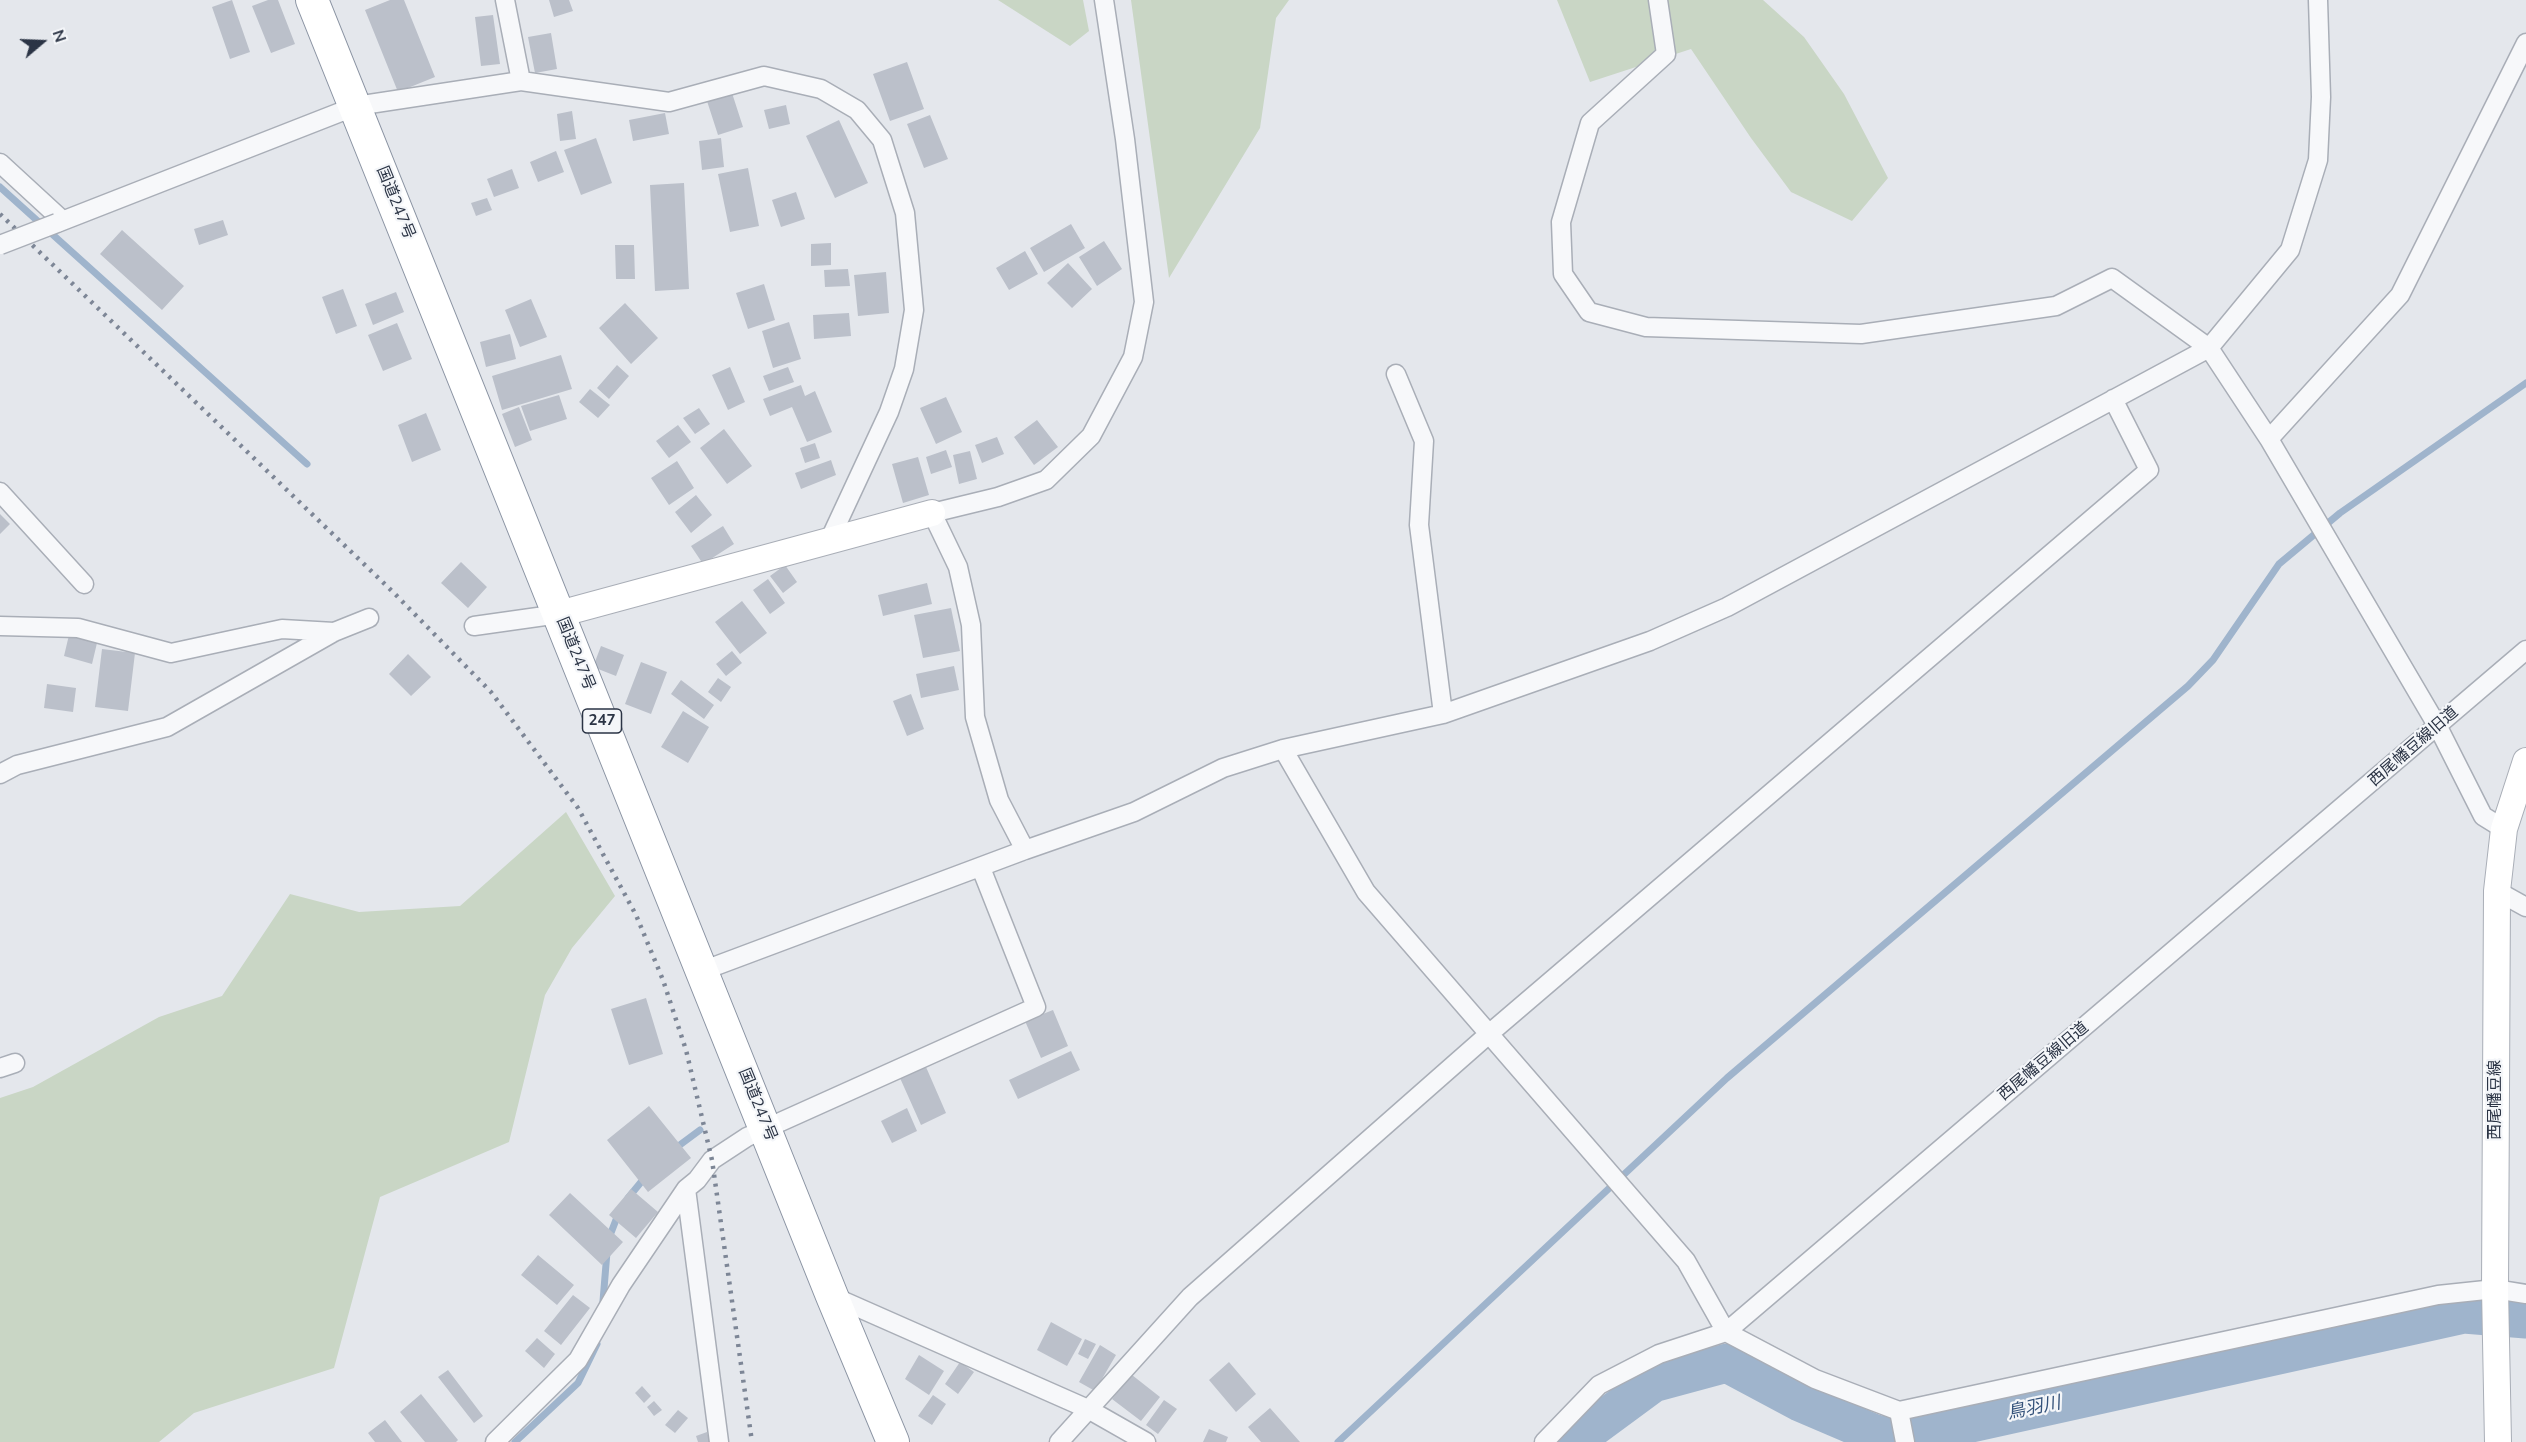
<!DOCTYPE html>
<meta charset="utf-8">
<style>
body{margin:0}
#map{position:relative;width:2526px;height:1442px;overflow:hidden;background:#e4e7ec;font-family:"Nunito Sans",sans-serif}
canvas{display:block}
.north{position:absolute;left:12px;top:12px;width:60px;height:60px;-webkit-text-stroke:4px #f4f6f9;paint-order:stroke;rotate:71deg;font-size:16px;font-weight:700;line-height:24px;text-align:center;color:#2b3445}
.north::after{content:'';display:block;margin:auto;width:21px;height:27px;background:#2b3445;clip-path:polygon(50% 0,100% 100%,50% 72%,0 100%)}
</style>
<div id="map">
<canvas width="2526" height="1442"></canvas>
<div class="north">N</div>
</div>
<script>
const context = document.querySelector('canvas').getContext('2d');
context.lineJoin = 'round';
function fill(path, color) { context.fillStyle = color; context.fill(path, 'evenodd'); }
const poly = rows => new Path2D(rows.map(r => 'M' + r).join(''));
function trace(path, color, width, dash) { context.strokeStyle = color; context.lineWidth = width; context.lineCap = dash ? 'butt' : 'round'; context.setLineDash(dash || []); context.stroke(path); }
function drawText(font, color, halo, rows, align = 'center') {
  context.font = font + ' "Nunito Sans","Noto Sans JP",sans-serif'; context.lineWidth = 4.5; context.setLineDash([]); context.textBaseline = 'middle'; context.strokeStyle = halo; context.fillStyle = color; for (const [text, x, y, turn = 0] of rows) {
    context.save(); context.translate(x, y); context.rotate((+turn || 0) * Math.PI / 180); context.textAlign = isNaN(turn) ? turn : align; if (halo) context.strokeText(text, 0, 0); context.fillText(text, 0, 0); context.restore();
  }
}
fill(poly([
 [998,0,1083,0,1089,31,1070,46],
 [1131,0,1289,0,1276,18,1260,128,1169,278],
 [1557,0,1763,0,1804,37,1844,94,1888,178,1852,221,1791,192,1751,138,1691,49,1590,82],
 [566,812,615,896,572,948,545,995,509,1142,380,1197,334,1368,194,1413,159,1442,0,1442,0,1098,33,1087,159,1017,222,996,290,894,359,912,460,906]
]), '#c9d6c5');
trace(poly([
 [0,187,307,464],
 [673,1150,700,1130],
 [628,1198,646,1176],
 [609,1238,619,1212],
 [603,1301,607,1252],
 [515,1442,578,1383,597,1344],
 [1338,1442,1727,1078,2188,686,2213,660,2279,564,2340,513,2526,383]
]), '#9fb4cc', 7);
trace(poly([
 [1573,1442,1653,1383,1727,1363,1800,1402,1877,1435,1926,1433,2464,1314,2526,1319]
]), '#9fb4cc', 39);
fill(poly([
 [232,0,250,52,230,59,212,7],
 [268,0,278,0,295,44,271,53,252,6],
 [390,0,404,0,435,77,398,92,365,10],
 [549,0,569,0,573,11,554,17],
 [493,15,500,64,481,66,475,17],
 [551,33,557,69,535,73,528,37],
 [907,62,924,109,890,121,873,74],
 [732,93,743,127,718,135,707,101],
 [786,105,790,124,769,129,764,110],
 [572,111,576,139,560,141,557,114],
 [665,113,669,134,633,141,629,120],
 [930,115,948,159,924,168,907,124],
 [839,120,868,183,835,198,806,136],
 [596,138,612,183,581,195,564,150],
 [721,138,724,167,702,170,699,141],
 [556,151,564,172,538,182,530,162],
 [748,168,759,226,730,232,718,174],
 [512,169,519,188,494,197,487,179],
 [684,183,689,289,655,291,650,185],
 [796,192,805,219,781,227,772,200],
 [487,198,492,210,476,216,471,203],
 [223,220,228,235,199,245,194,229],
 [1071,224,1085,248,1044,272,1030,248],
 [122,230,184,286,162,310,100,254],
 [1104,241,1122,269,1097,286,1079,257],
 [831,243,831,265,811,266,811,244],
 [615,245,634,245,635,279,616,279],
 [1025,251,1038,274,1009,290,996,268],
 [1068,263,1092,289,1072,308,1047,283],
 [848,269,850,286,825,287,824,270],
 [886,272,889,313,858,316,854,275],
 [764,284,775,320,748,329,736,293],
 [343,289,357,326,336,334,322,297],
 [396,292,404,312,373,325,365,304],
 [531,299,547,337,520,347,505,310],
 [625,303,658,338,631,364,599,328],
 [849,313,851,336,814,339,813,315],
 [789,322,801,359,773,368,762,331],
 [397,323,412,359,383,371,368,335],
 [510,334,516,359,486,367,480,342],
 [561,355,572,389,502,410,492,376],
 [617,365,629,376,609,399,597,388],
 [730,367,745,402,728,410,712,375],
 [788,367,794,382,769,391,763,376],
 [801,385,805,396,815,391,832,432,807,442,792,407,770,416,763,399],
 [590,389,610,405,598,418,579,402],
 [559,395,567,419,530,431,521,406],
 [946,397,962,432,936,444,920,408],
 [519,407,532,440,515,447,502,414],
 [699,408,710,424,695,434,683,418],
 [426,413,441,450,412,462,398,425],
 [1037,420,1058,447,1034,465,1014,437],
 [678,425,691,442,669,458,656,441],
 [724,429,752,466,727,484,700,448],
 [997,437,1004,454,982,463,975,445],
 [815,443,820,458,805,463,800,448],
 [946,450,952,467,931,474,926,457],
 [970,451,977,479,959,484,953,455],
 [918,457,929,495,903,503,892,464],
 [831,460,836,475,801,489,795,473],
 [677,461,694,488,669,505,651,478],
 [696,495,712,515,691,533,675,512],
 [0,514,10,524,0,534],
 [723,526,734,544,703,564,691,546],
 [461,562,487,587,468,608,441,583],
 [785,565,797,582,783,593,770,576],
 [768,579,785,603,770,614,753,590],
 [927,583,932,604,883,616,878,595],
 [742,601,767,633,740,654,715,622],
 [951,608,960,651,923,658,914,615],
 [69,635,97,643,92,664,64,656],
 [601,646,624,655,616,676,593,667],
 [102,649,135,653,128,711,95,707],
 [732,651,742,663,726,676,716,664],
 [408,654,431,677,411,696,389,674],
 [641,662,667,672,651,714,625,704],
 [954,666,959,690,921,698,916,674],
 [718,678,731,687,721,702,708,692],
 [681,680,714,705,704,719,671,694],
 [47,684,76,688,73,712,44,708],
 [911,694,924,729,907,736,893,701],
 [683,711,709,727,688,763,661,747],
 [646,998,663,1054,629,1065,611,1009],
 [1053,1010,1068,1046,1041,1058,1025,1021],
 [1071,1051,1080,1070,1018,1099,1009,1080],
 [926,1067,946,1113,921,1125,900,1078],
 [649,1106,691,1158,648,1192,607,1140],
 [907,1108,917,1131,892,1143,881,1121],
 [631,1189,658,1212,636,1238,609,1215],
 [570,1193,623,1242,602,1265,549,1215],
 [538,1255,574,1285,557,1305,521,1275],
 [573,1295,590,1308,561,1345,544,1331],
 [1051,1322,1082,1339,1067,1366,1037,1350],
 [537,1338,555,1354,544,1368,525,1351],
 [1085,1339,1096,1344,1088,1359,1078,1354],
 [1100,1345,1116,1355,1095,1391,1079,1382],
 [919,1355,944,1371,929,1395,905,1379],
 [960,1362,974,1372,958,1394,945,1384],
 [1229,1362,1256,1394,1236,1412,1209,1380],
 [448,1370,483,1416,474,1423,438,1377],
 [1132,1375,1160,1397,1141,1421,1112,1399],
 [642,1386,651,1396,644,1403,635,1393],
 [421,1394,458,1440,456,1442,425,1442,400,1412],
 [933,1395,946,1404,932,1425,918,1416],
 [1164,1400,1177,1409,1158,1434,1146,1425],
 [654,1401,662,1410,654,1416,647,1407],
 [1270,1408,1300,1442,1261,1442,1248,1427],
 [678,1410,688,1418,675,1433,665,1425],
 [385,1420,402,1442,375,1442,368,1433],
 [1209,1429,1228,1437,1226,1442,1203,1442],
 [707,1432,710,1442,698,1442,696,1436]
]), '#bbc0ca');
const street = poly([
 [505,0,521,81],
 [1658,0,1666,54,1590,123,1561,222,1563,274,1589,312,1646,327,1861,334,2056,306,2112,278,2209,348,2269,439,2438,727,2483,816,2504,829],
 [0,163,62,220],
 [57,223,356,106,521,81,669,102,764,76,821,89,857,110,882,140,905,213,914,310,904,369,889,412,829,541],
 [1396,374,1424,441,1419,525,1443,714],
 [2269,439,2400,295,2526,43],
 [0,492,84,584],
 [0,626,78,628,171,653,282,629,334,632],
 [474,626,559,614],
 [1283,749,1366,892,1686,1261,1726,1332,1815,1379,1899,1411,2438,1295,2495,1289,2526,1294],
 [0,774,17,765,167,727,334,632,369,618],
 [1025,850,999,800,975,717,971,625,958,567,932,513,998,497,1046,480,1091,436,1133,357,1144,302,1125,139,1104,0],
 [2497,891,2526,907],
 [702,971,1025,850,1134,812,1223,768,1283,749,1443,714,1650,641,1727,607,2209,348,2290,250,2318,160,2321,97,2318,0],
 [0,1068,15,1063],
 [686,1189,719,1442],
 [832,1296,1088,1409,1146,1442],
 [1899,1411,1905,1442],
 [495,1442,578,1360,621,1285,686,1189,697,1180,712,1160,747,1137,1036,1007,981,868],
 [1059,1442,1190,1297,1490,1033,2149,470,2113,399],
 [1544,1442,1599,1385,1659,1354,1726,1332,2526,650]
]);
const secondary = poly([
 [559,614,932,513],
 [2498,1442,2495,1289,2497,891,2504,829,2526,761]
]);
const highway = poly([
 [312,0,832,1296,893,1442]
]);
trace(street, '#a9aeb7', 21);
trace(secondary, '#a9aeb7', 28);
trace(highway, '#8b94a3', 34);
trace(street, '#f7f8fa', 18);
trace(secondary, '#fff', 26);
trace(highway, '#fff', 32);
trace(poly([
 [0,214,394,593,491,692,578,808,636,915,663,980,686,1050,712,1160,752,1442]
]), '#7d8696', 4.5, [3, 6]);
const streetBridge = poly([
 [0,245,57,223]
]);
trace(streetBridge, '#a9aeb7', 21, []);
trace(streetBridge, '#f7f8fa', 18);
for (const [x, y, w] of [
 [602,721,39]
]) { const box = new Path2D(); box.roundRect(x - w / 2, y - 12, w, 24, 4.5); context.fillStyle = '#f4f6f9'; context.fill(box); trace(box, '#2b3445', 1.5); }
drawText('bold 15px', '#2b3445', null, [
 ["247",602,721]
]);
drawText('16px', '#2b3445', '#f4f6f9', [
 ["国道247号",395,203,68],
 ["国道247号",575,654,68],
 ["西尾幡豆線旧道",2414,747,-41],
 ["西尾幡豆線旧道",2044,1062,-40],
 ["西尾幡豆線",2496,1100,-90],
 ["国道247号",757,1105,68]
]);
drawText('italic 18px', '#34527a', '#f4f6f9', [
 ["鳥羽川",2034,1409,-12]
]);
</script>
